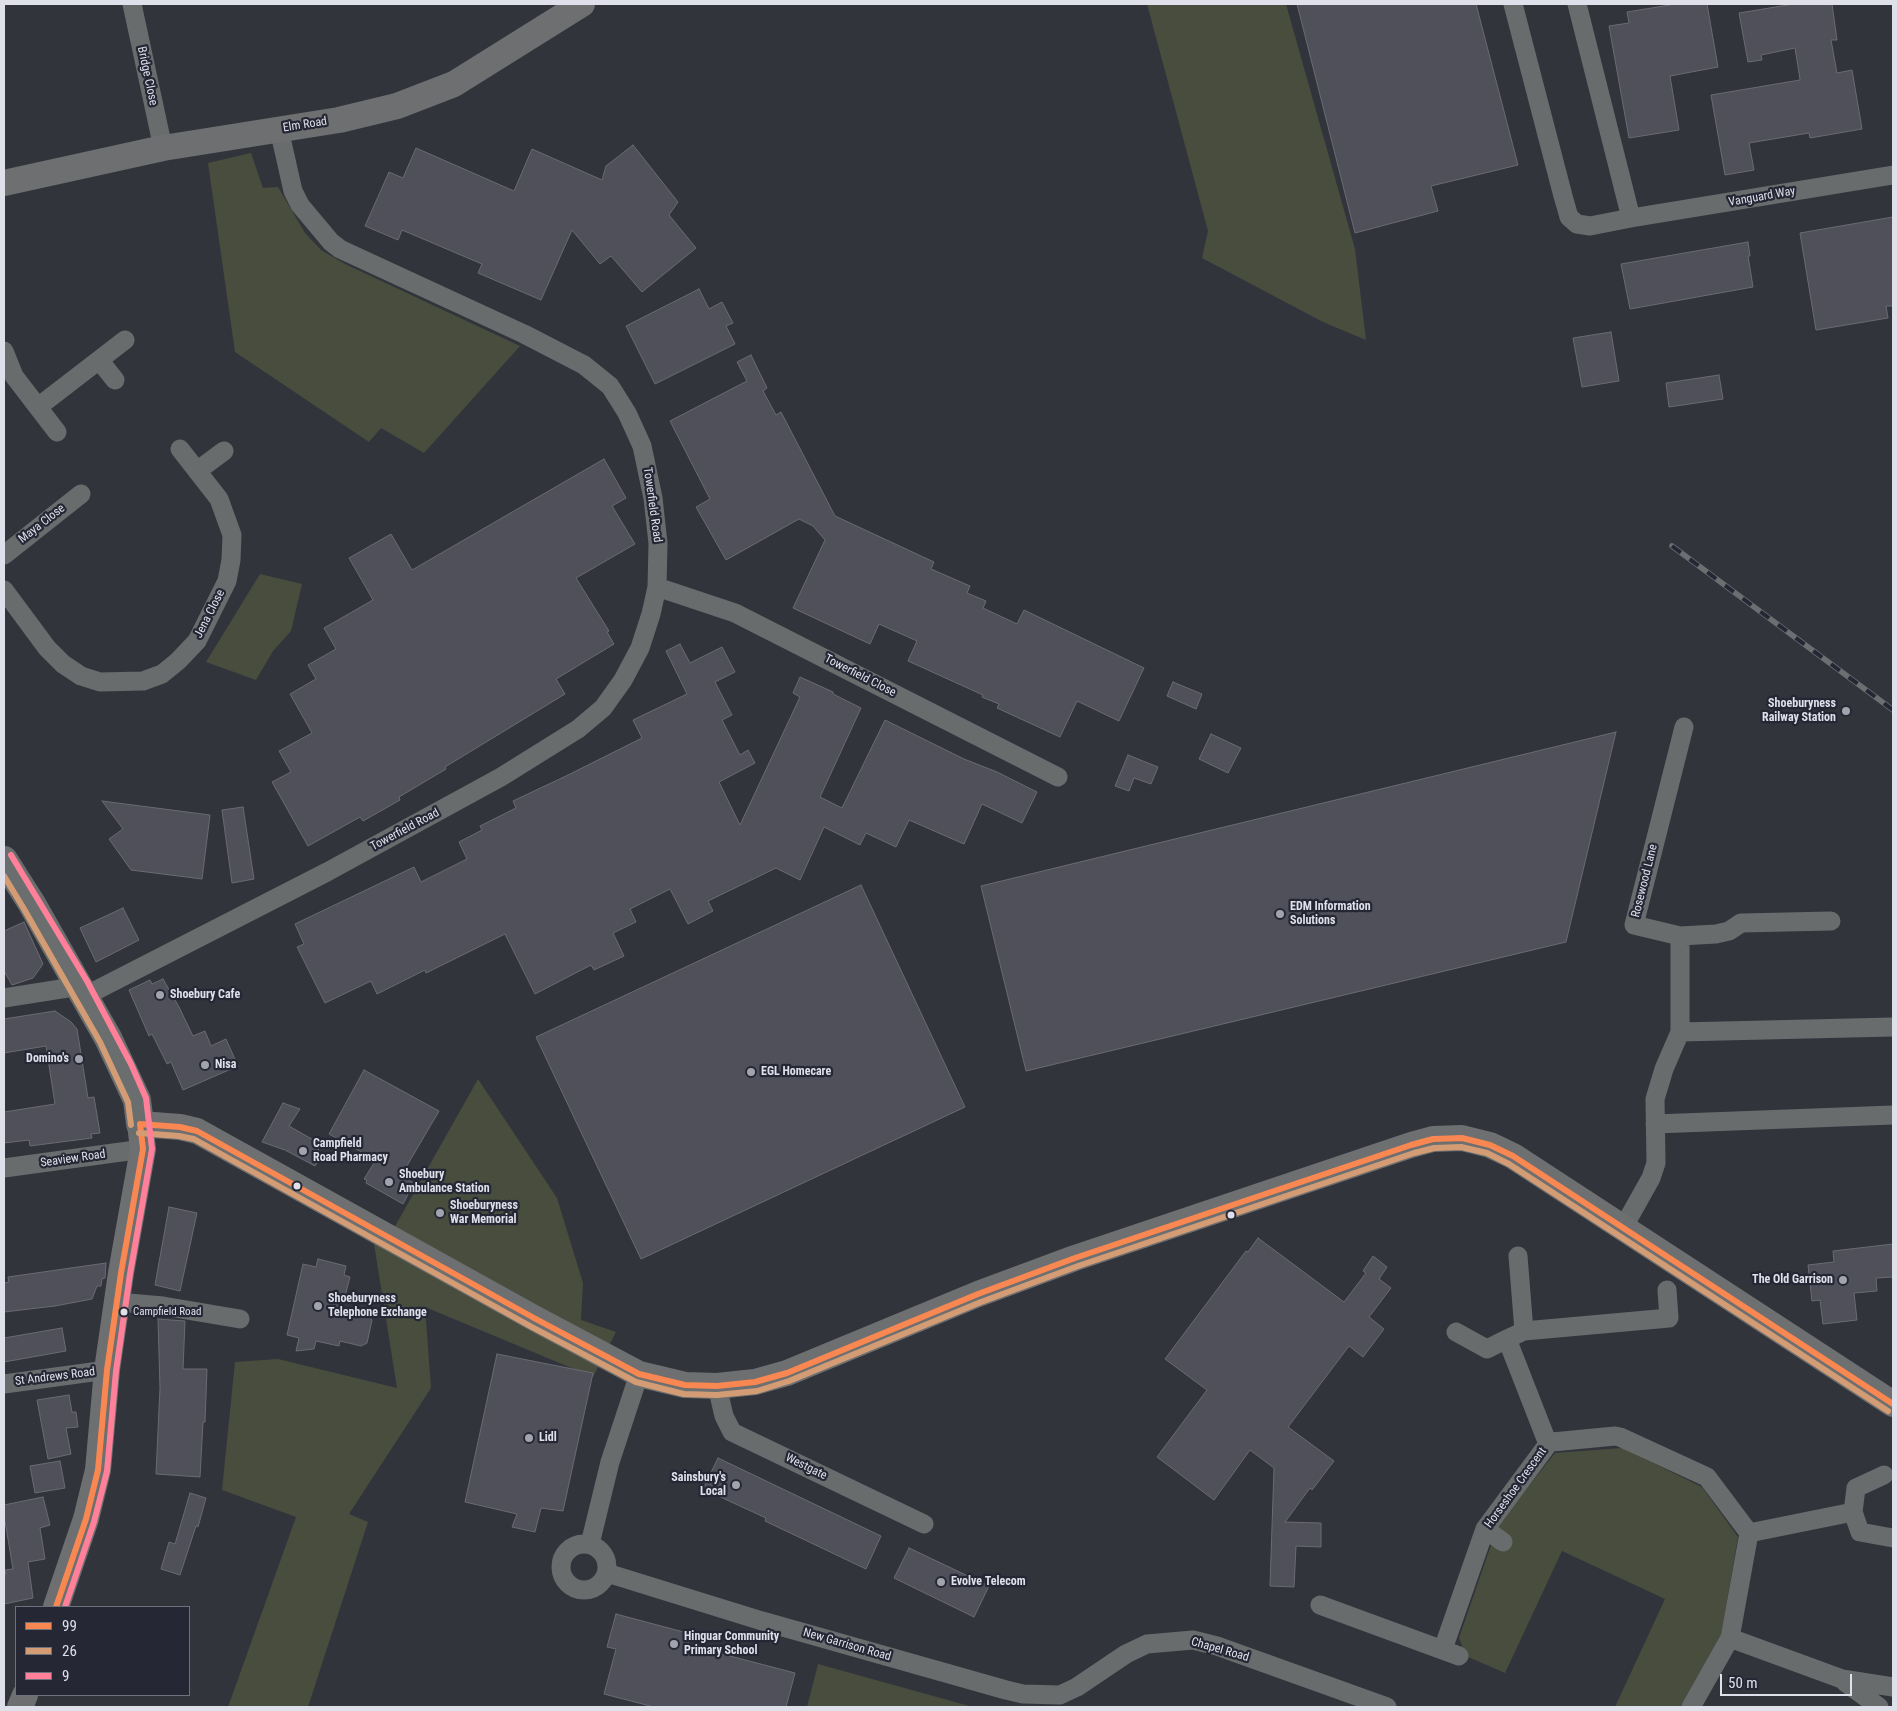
<!DOCTYPE html>
<style>
body{margin:0}
#map{position:relative;width:1897px;height:1711px;overflow:hidden;background:#32343c;font-family:"Roboto Condensed",sans-serif}
canvas{display:block}
.frame{position:absolute;inset:0;border:5px solid #dfe0ea;pointer-events:none}
.legend{position:absolute;left:15px;top:1606px;width:175px;height:90px;box-sizing:border-box;background:#252735;border:1px solid #6f717d;margin:0;padding:6px 9px;list-style:none;font-size:15px;color:#dfe0ea}
.legend li{display:flex;align-items:center;gap:10px;height:25px}
.legend b{width:25px;border:1px solid #6f717d}
.scale{position:absolute;left:1720px;top:1674px;width:132px;height:22px;box-sizing:border-box;border:2px solid #dfe0ea;border-top:0;padding-left:6px;font-size:15px;line-height:18px;white-space:nowrap;color:#dfe0ea;-webkit-text-stroke:4px #252735;paint-order:stroke}
</style>
<div id="map">
<canvas width="1897" height="1711"></canvas>
<div class="frame"></div>
<ul class="legend">
<li><b style="height:6px;background:#f88751"></b>99</li>
<li><b style="height:6px;background:#d39c74"></b>26</li>
<li><b style="height:6px;background:#ff8098"></b>9</li>
</ul>
<div class="scale">50 m</div>
</div>
<script>
const context = document.querySelector('canvas').getContext('2d');
context.lineJoin = 'round';
function fill(path, color) { context.fillStyle = color; context.fill(path, 'evenodd'); }
const poly = rows => new Path2D(rows.map(r => 'M' + r).join(''));
function trace(path, color, width, dash) { context.strokeStyle = color; context.lineWidth = width; context.lineCap = dash ? 'butt' : 'round'; context.setLineDash(dash || []); context.stroke(path); }
function drawText(font, color, halo, rows, align = 'center') {
  context.font = font + ' "Roboto Condensed",sans-serif'; context.lineWidth = 4.5; context.setLineDash([]); context.textBaseline = 'middle'; context.strokeStyle = halo; context.fillStyle = color; for (const [text, x, y, turn = 0] of rows) {
    context.save(); context.translate(x, y); context.rotate((+turn || 0) * Math.PI / 180); context.textAlign = isNaN(turn) ? turn : align; if (halo) context.strokeText(text, 0, 0); context.fillText(text, 0, 0); context.restore();
  }
}
fill(poly([
 [1147,4,1286,4,1355,249,1366,340,1323,322,1202,258,1208,231],
 [251,153,263,188,278,187,305,233,321,250,345,264,520,346,424,453,381,428,369,442,235,352,208,163],
 [260,574,302,584,291,631,273,651,256,680,206,662],
 [478,1079,557,1198,583,1283,581,1320,616,1332,593,1377,425,1307,431,1388,349,1514,368,1522,308,1707,228,1707,296,1517,222,1490,235,1362,278,1359,397,1388,374,1244,389,1237],
 [1622,1448,1702,1487,1738,1537,1721,1635,1680,1707,1615,1707,1665,1599,1562,1551,1505,1673,1466,1656,1459,1638,1498,1525,1555,1453],
 [818,1664,973,1707,807,1707]
]), '#484d3e');
const building = poly([
 [1297,4,1476,4,1518,165,1431,186,1438,211,1355,233,1297,4],
 [1676,4,1707,4,1718,67,1670,76,1679,130,1629,138,1609,26,1629,23,1627,12,1676,4],
 [1794,4,1832,4,1837,40,1831,40,1837,73,1852,70,1862,129,1810,138,1809,133,1749,143,1754,170,1725,175,1711,95,1800,80,1800,79,1795,48,1761,55,1762,60,1748,62,1739,13,1794,4],
 [633,145,678,202,669,215,696,248,642,292,611,256,600,264,572,230,541,300,478,273,482,264,402,230,398,240,365,226,389,172,403,178,416,148,514,191,532,149,602,180,606,166,633,145],
 [1893,217,1893,306,1886,306,1888,318,1816,330,1800,233,1893,217],
 [1748,242,1750,256,1748,256,1753,287,1630,309,1621,264,1748,242],
 [699,289,709,309,722,302,733,323,726,326,735,344,655,384,626,326,699,289],
 [1611,332,1619,381,1582,387,1573,338,1611,332],
 [751,355,767,388,763,391,776,415,781,412,835,516,934,562,931,569,970,586,967,593,986,601,983,608,1017,624,1024,610,1144,668,1119,721,1077,701,1060,737,997,708,999,704,982,697,983,695,908,661,917,641,879,624,870,644,793,608,825,540,813,526,799,519,726,560,696,507,710,499,670,421,747,381,737,362,751,355],
 [1719,375,1723,399,1669,407,1666,383,1719,375],
 [604,459,626,498,612,506,635,544,576,578,609,631,607,632,614,644,556,679,565,694,445,767,446,769,399,797,400,800,363,821,360,817,308,846,272,782,291,772,279,751,312,733,290,694,316,679,308,665,336,649,324,628,373,600,349,558,391,534,412,570,604,459],
 [680,644,690,663,722,647,735,672,715,682,732,715,722,720,740,755,748,750,755,763,719,782,740,825,800,697,793,693,800,677,833,692,833,694,861,708,820,797,842,808,885,720,964,759,997,772,1037,792,1022,823,982,804,964,844,909,820,896,847,866,833,860,845,824,827,800,880,776,868,708,901,713,911,688,924,670,889,630,909,636,922,613,933,624,956,594,970,591,965,535,994,505,934,426,973,425,970,377,994,371,981,325,1003,297,947,304,944,295,924,414,867,421,882,467,859,459,842,482,830,480,826,516,808,513,801,566,776,642,738,633,720,687,694,666,651,680,644],
 [1173,682,1202,694,1196,709,1167,696,1173,682],
 [1616,732,1566,942,1026,1071,981,886,1616,732],
 [1211,734,1241,748,1228,773,1199,759,1211,734],
 [1128,755,1158,767,1151,784,1134,778,1129,791,1115,786,1128,755],
 [102,801,210,815,202,879,131,870,109,839,123,829,102,801],
 [243,807,254,879,232,883,222,810,243,807],
 [861,885,965,1107,641,1259,536,1037,861,885],
 [123,908,139,940,96,962,80,928,123,908],
 [24,922,43,964,33,978,12,985,4,971,4,931,24,922],
 [163,979,179,1007,193,1036,205,1031,211,1046,226,1039,238,1066,183,1090,171,1062,167,1064,152,1034,149,1036,129,990,150,980,152,984,163,979],
 [55,1011,71,1022,77,1029,88,1098,94,1097,100,1133,91,1134,92,1138,30,1146,29,1140,4,1143,4,1112,55,1104,46,1046,4,1053,4,1019,55,1011],
 [364,1070,439,1111,401,1176,414,1183,403,1204,366,1183,367,1180,364,1179,376,1160,329,1134,364,1070],
 [283,1103,300,1109,289,1126,317,1142,320,1157,315,1166,285,1150,262,1142,283,1103],
 [169,1207,197,1213,180,1291,155,1285,169,1207],
 [1258,1238,1344,1302,1366,1273,1363,1271,1373,1256,1387,1267,1379,1279,1391,1288,1369,1317,1384,1329,1363,1357,1349,1346,1288,1427,1334,1461,1312,1490,1310,1488,1285,1522,1321,1523,1321,1547,1296,1546,1294,1587,1270,1586,1274,1468,1250,1450,1214,1500,1157,1457,1207,1390,1165,1359,1246,1251,1248,1252,1258,1238],
 [1893,1244,1893,1277,1876,1278,1877,1291,1854,1293,1857,1320,1823,1324,1820,1300,1812,1301,1808,1265,1834,1262,1833,1251,1893,1244],
 [318,1259,346,1266,344,1275,350,1277,342,1308,368,1314,372,1320,367,1343,361,1346,340,1341,339,1346,316,1341,314,1349,296,1351,299,1338,287,1335,303,1264,316,1267,318,1259],
 [106,1263,105,1278,102,1279,101,1286,97,1286,92,1299,55,1306,4,1312,4,1283,9,1282,8,1277,106,1263],
 [158,1319,185,1321,183,1369,207,1369,205,1422,203,1422,200,1477,156,1474,160,1388,158,1319],
 [62,1328,66,1351,4,1362,4,1338,62,1328],
 [497,1354,593,1373,563,1511,541,1508,535,1532,512,1527,517,1514,465,1502,497,1354],
 [69,1395,72,1412,76,1412,78,1427,66,1428,71,1454,48,1459,37,1400,69,1395],
 [718,1458,881,1536,866,1569,765,1521,766,1518,703,1489,718,1458],
 [60,1461,65,1488,35,1493,30,1466,60,1461],
 [190,1493,206,1498,198,1527,196,1526,180,1575,161,1569,169,1542,175,1544,190,1493],
 [43,1497,50,1525,40,1528,45,1559,28,1562,33,1598,4,1604,4,1575,6,1574,5,1570,13,1569,5,1521,4,1521,4,1505,43,1497],
 [909,1548,989,1586,974,1617,894,1578,909,1548],
 [616,1614,691,1634,688,1645,795,1673,786,1707,654,1707,604,1694,616,1649,607,1647,616,1614]
]);
fill(building, '#50505a');
trace(building, '#6a6b72', 1);
trace(poly([
 [132,4,163,148],
 [1513,4,1563,196,1569,217,1577,224,1590,226,1631,218,1893,175],
 [1577,4,1631,218],
 [4,351,14,376,57,432],
 [99,360,125,340],
 [38,407,99,360,115,380],
 [197,471,224,451],
 [4,555,81,494],
 [657,587,735,613,1058,777],
 [4,590,47,648,63,664,81,676,100,682,143,681,162,674,178,661,197,641,227,581,231,560,232,535,219,499,180,449],
 [1680,936,1716,934,1729,931,1741,923,1831,921],
 [85,996,327,872,501,777,578,729,603,708,623,680,640,648,651,614,657,587,658,543,653,498,642,446,627,413,610,386,584,365,524,334,340,249,331,242,300,205,293,191,279,129],
 [4,998,80,986],
 [1680,1032,1893,1027],
 [1655,1124,1893,1115],
 [4,1168,143,1149],
 [1623,1228,1651,1178,1656,1163,1655,1099,1664,1069,1680,1032,1680,936,1634,925,1684,727],
 [1518,1256,1524,1331],
 [117,1302,163,1306,240,1319],
 [1456,1332,1487,1349,1507,1339,1548,1444],
 [1507,1339,1524,1331,1669,1318,1667,1290],
 [4,1384,107,1370],
 [717,1386,724,1416,732,1432,924,1524],
 [1853,1512,1860,1532,1893,1538],
 [1485,1529,1503,1542],
 [1749,1533,1853,1512,1856,1488,1884,1475],
 '561 1567a23 23 0 1 1 46 0a23 23 0 1 1-46 0Z',
 [590,1544,610,1462,639,1374],
 [607,1573,762,1621,1006,1690,1023,1694,1060,1695,1077,1687,1126,1654,1147,1644,1193,1640,1217,1646,1387,1707],
 [1320,1605,1459,1656],
 [1730,1638,1842,1679,1893,1687],
 [1443,1649,1485,1529,1548,1444,1552,1442,1563,1441,1615,1436,1620,1437,1707,1477,1749,1533,1730,1638,1691,1707],
 [1845,1682,1879,1707]
]), '#696c6d', 19);
trace(poly([
 [4,183,163,148,339,120,397,106,454,84,582,4],
 [56,1607,86,1519,98,1470,107,1370,121,1273,143,1149,140,1124,180,1127,197,1131,534,1318,639,1374,685,1385,717,1386,755,1382,787,1373,978,1294,1075,1258,1411,1145,1433,1139,1462,1138,1490,1145,1513,1156,1893,1404],
 [20,1707,25,1695]
]), '#6d6f70', 26);
trace(poly([
 [4,860,32,904,108,1038,137,1100,140,1124]
]), '#6a6e6f', 28);
const rail = poly([
 [1672,546,1893,710]
]);
trace(rail, '#6c6e72', 5.5);
trace(rail, '#252735', 4, [11]);
trace(poly([
 [140,1124,180,1127,197,1131,534,1318,639,1374,685,1385,717,1386,755,1382,787,1373,978,1294,1075,1258,1411,1145,1433,1139,1462,1138,1490,1145,1513,1156,1893,1404],
 [56,1607,86,1519,98,1470,107,1370,121,1273,143,1149,140,1124]
]), '#f88751', 6);
trace(poly([
 [4,876,24,909,100,1042,128,1102,131,1125],
 [139,1133,179,1136,194,1139,530,1326,636,1382,684,1394,717,1395,757,1391,789,1381,981,1302,1078,1266,1414,1153,1434,1148,1461,1147,1487,1153,1509,1164,1888,1411]
]), '#d39c74', 6);
trace(poly([
 [11,855,87,981,131,1064,146,1098,152,1149,130,1274,116,1371,107,1471,94,1522,65,1607]
]), '#ff8098', 6);
for (const [x, y, r, color] of [
 [1846,711,5,"#a2a4ad"],
 [1280,914,5,"#a2a4ad"],
 [160,995,5,"#a2a4ad"],
 [79,1059,5,"#a2a4ad"],
 [205,1065,5,"#a2a4ad"],
 [751,1072,5,"#a2a4ad"],
 [303,1151,5,"#a2a4ad"],
 [389,1182,5,"#a2a4ad"],
 [297,1186,4.5,"#dfe0ea"],
 [440,1213,5,"#a2a4ad"],
 [1231,1215,4.5,"#dfe0ea"],
 [1843,1280,5,"#a2a4ad"],
 [318,1306,5,"#a2a4ad"],
 [124,1312,4.5,"#dfe0ea"],
 [529,1438,5,"#a2a4ad"],
 [736,1485,5,"#a2a4ad"],
 [941,1582,5,"#a2a4ad"],
 [674,1644,5,"#a2a4ad"]
]) { const dot = new Path2D(); dot.arc(x, y, r, 0, 2 * Math.PI); context.fillStyle = color; context.fill(dot); trace(dot, '#252735', 2); }
drawText('11px', '#dfe0ea', '#252735', [
 ["Campfield Road",133,1312]
], 'left');
drawText('12px', '#dfe0ea', '#252735', [
 ["Bridge Close",147,76,78],
 ["Elm Road",305,125,-9],
 ["Vanguard Way",1762,197,-10],
 ["Towerfield Road",652,505,82],
 ["Maya Close",42,524,-38],
 ["Jena Close",210,614,-63],
 ["Towerfield Close",860,676,27],
 ["Towerfield Road",405,830,-28],
 ["Rosewood Lane",1645,881,-76],
 ["Seaview Road",73,1159,-8],
 ["St Andrews Road",55,1377,-7],
 ["Westgate",806,1467,26],
 ["Horseshoe Crescent",1516,1488,-54],
 ["New Garrison Road",847,1645,16],
 ["Chapel Road",1220,1650,16]
]);
drawText('bold 12px', '#dfe0ea', '#252735', [
 ["Shoeburyness",1836,704,"right"],
 ["Railway Station",1836,718,"right"],
 ["EDM Information",1290,907],
 ["Solutions",1290,921],
 ["Shoebury Cafe",170,995],
 ["Domino's",69,1059,"right"],
 ["Nisa",215,1065],
 ["EGL Homecare",761,1072],
 ["Campfield",313,1144],
 ["Road Pharmacy",313,1158],
 ["Shoebury",399,1175],
 ["Ambulance Station",399,1189],
 ["Shoeburyness",450,1206],
 ["War Memorial",450,1220],
 ["The Old Garrison",1833,1280,"right"],
 ["Shoeburyness",328,1299],
 ["Telephone Exchange",328,1313],
 ["Lidl",539,1438],
 ["Sainsbury's",726,1478,"right"],
 ["Local",726,1492,"right"],
 ["Evolve Telecom",951,1582],
 ["Hinguar Community",684,1637],
 ["Primary School",684,1651]
], 'left');
</script>
